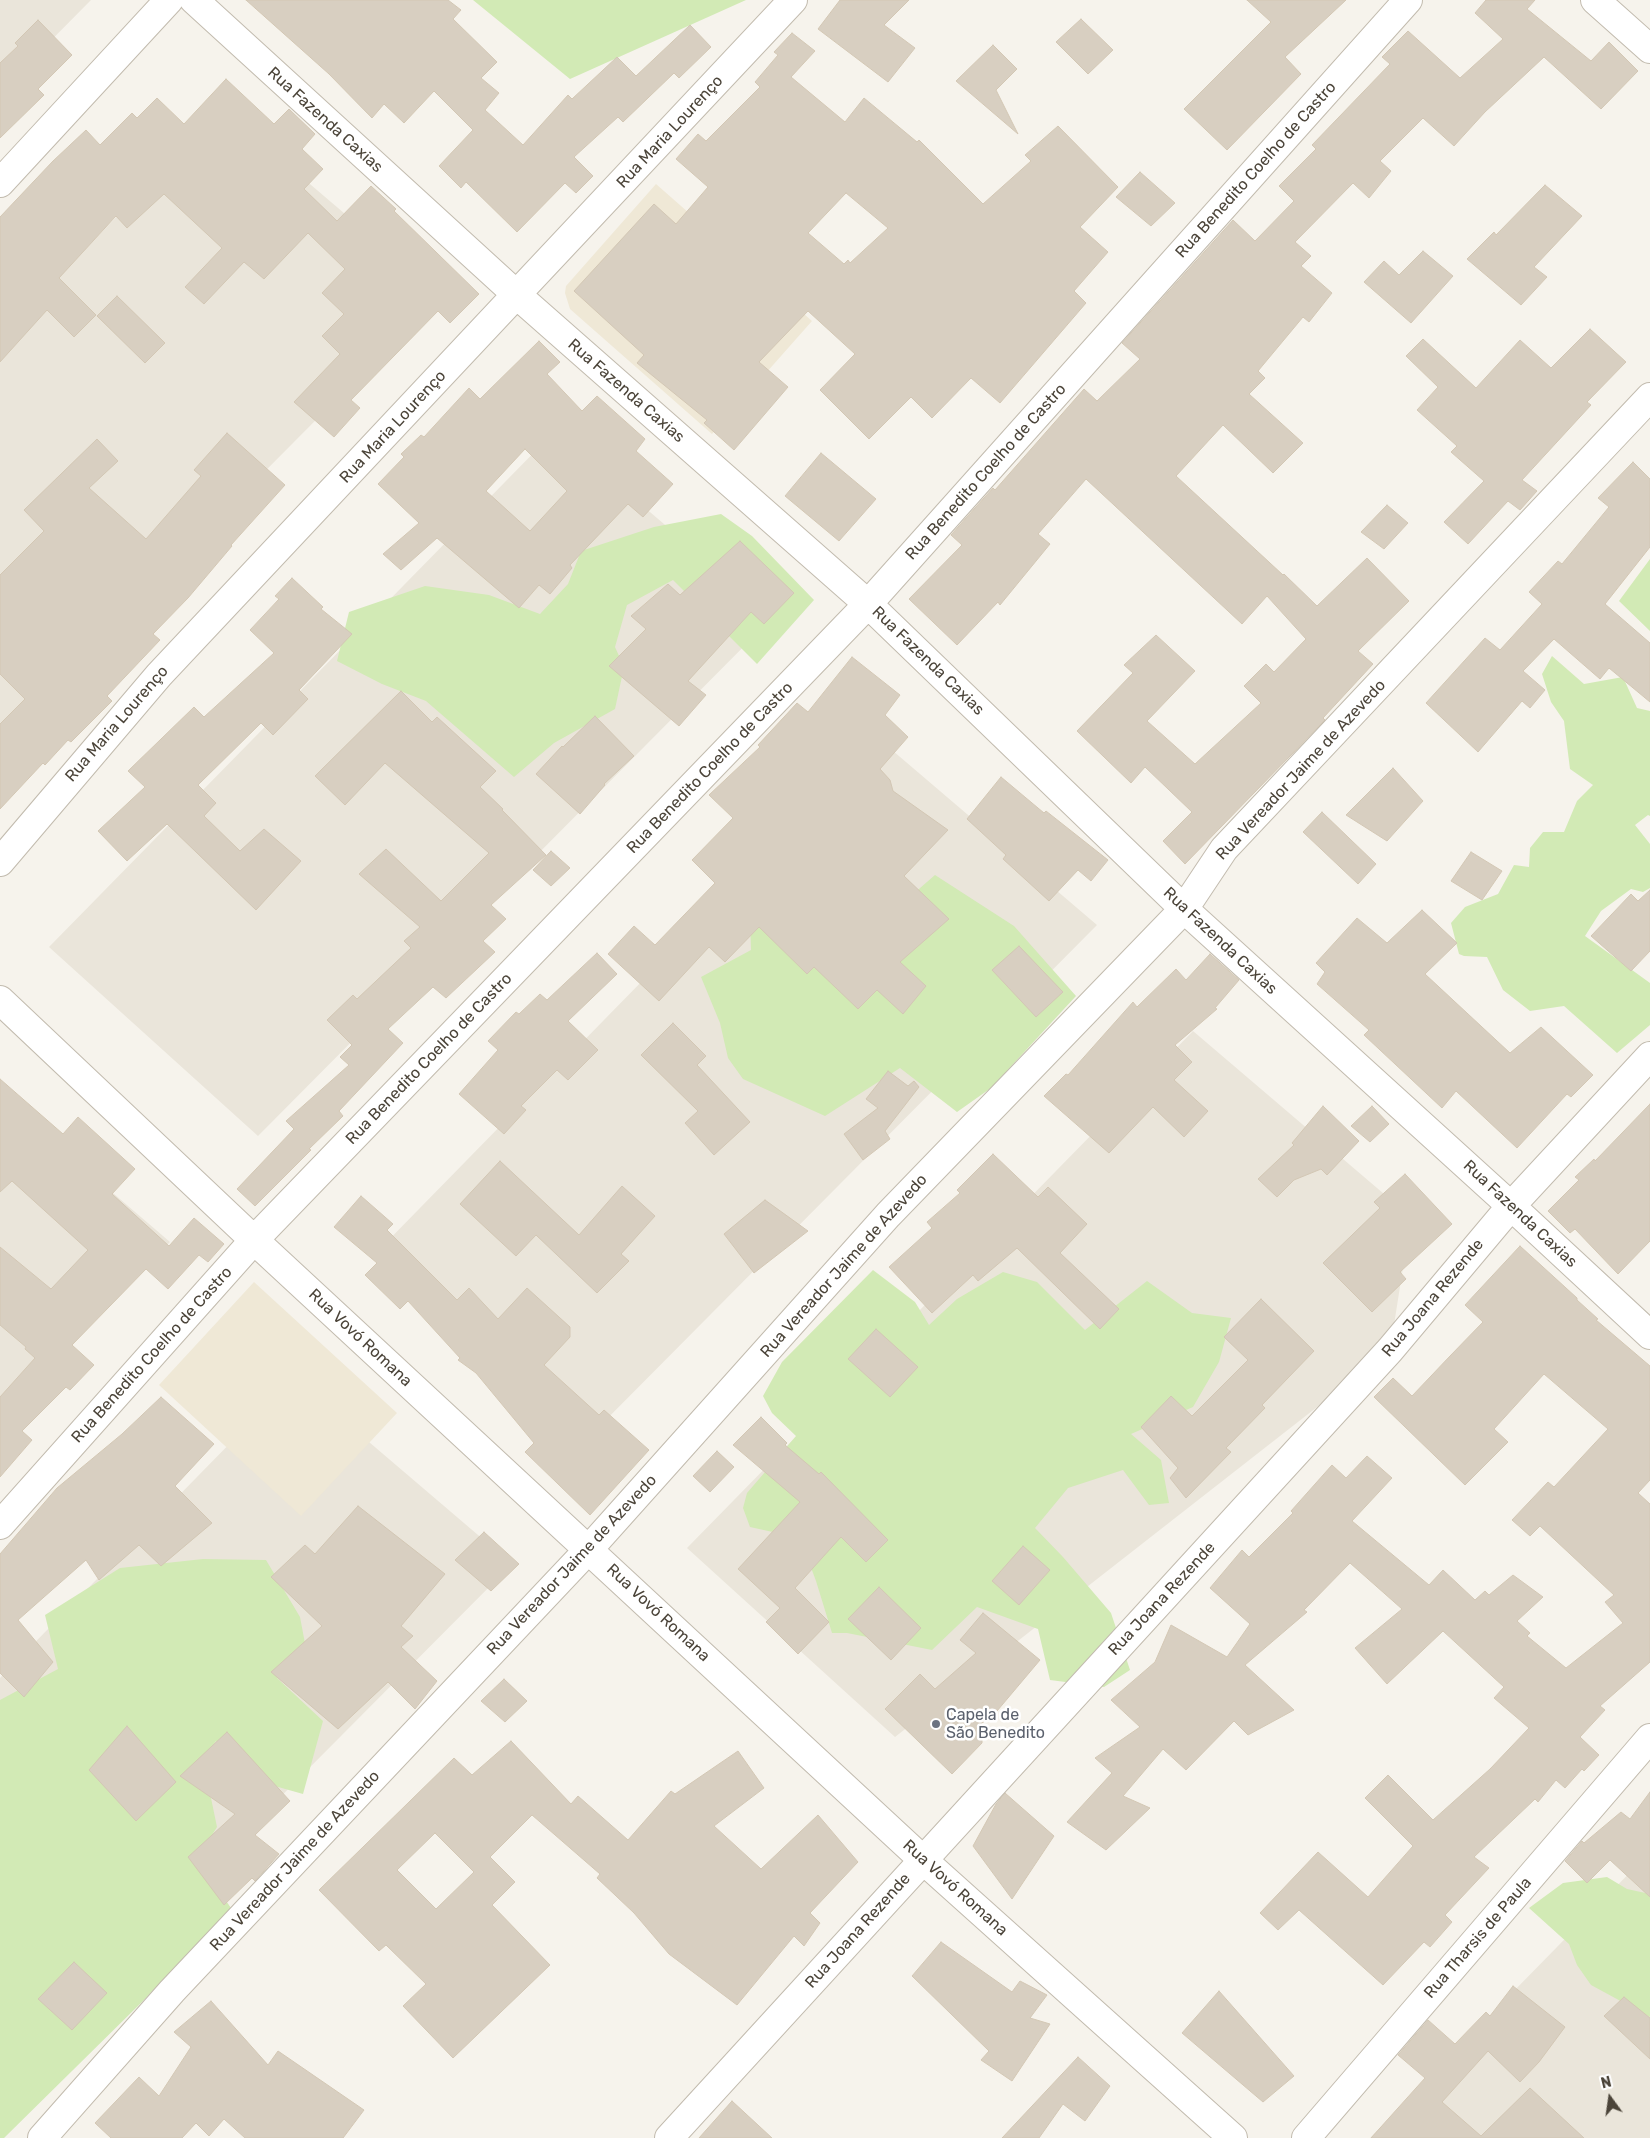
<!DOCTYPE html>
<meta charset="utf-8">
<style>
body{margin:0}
#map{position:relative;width:1650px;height:2138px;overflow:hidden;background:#f6f3ec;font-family:Rubik,sans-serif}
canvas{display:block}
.north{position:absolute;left:1585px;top:2073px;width:50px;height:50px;-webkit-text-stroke:4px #fff;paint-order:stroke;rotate:346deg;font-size:14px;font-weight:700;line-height:20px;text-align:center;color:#4b4439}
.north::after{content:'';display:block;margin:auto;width:18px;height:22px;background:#4b4439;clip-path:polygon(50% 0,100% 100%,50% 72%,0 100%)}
</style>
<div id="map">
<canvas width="1650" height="2138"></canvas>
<div class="north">N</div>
</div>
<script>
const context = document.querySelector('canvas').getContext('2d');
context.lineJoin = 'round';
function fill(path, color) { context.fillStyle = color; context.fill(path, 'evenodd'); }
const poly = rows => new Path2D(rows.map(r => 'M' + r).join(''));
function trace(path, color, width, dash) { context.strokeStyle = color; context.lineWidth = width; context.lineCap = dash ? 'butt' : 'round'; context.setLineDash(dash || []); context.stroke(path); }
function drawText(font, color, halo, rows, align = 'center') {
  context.font = font + ' Rubik,sans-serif'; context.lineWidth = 5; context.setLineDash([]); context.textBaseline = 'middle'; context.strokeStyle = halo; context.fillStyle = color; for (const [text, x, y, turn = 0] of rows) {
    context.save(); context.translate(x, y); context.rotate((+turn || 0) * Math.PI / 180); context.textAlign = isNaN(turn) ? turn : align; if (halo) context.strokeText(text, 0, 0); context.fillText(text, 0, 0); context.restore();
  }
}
fill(poly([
 [0,0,91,0,0,92],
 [222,109,440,295,0,738,0,336],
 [555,431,773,617,258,1136,49,947],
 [879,739,1097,925,581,1445,373,1256],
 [1193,1031,1411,1217,1390,1350,895,1737,687,1548],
 [0,1096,170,1242,0,1413],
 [294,1378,512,1564,0,2079,0,1678],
 [1650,1852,1650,2138,1370,2138]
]), '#eae5da');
fill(poly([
 [656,184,812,321,712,434,570,309,565,293,566,286],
 [254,1282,397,1413,301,1516,159,1385]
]), '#efe8d6');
fill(poly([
 [473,0,746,0,570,79],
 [721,514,752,536,814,600,757,664,673,580,627,605,615,647,624,667,615,709,554,743,514,777,426,701,382,684,337,661,349,612,425,586,489,595,540,614,568,584,581,551,654,527],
 [1650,559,1650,631,1619,601],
 [1552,656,1584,684,1623,677,1637,708,1650,711,1650,816,1648,815,1635,825,1650,844,1650,888,1643,892,1631,889,1601,911,1585,936,1650,983,1650,1025,1617,1053,1564,1006,1530,1011,1503,990,1487,957,1464,956,1459,954,1451,923,1465,907,1498,894,1514,865,1529,867,1530,848,1543,832,1564,832,1577,801,1593,785,1570,769,1564,721,1551,702,1542,674],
 [935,875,1014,926,1076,996,991,1088,957,1112,900,1068,825,1116,743,1079,728,1058,720,1023,701,977,751,950,750,918,865,936],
 [873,1270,915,1302,929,1325,957,1299,1003,1272,1037,1282,1085,1330,1147,1281,1192,1313,1231,1318,1219,1362,1193,1407,1131,1434,1161,1460,1169,1503,1149,1505,1123,1470,1068,1488,1035,1528,1063,1557,1111,1613,1130,1670,1104,1687,1050,1680,1038,1629,977,1607,932,1650,847,1633,832,1633,816,1581,800,1538,750,1527,743,1508,747,1493,796,1436,772,1413,763,1396,782,1362],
 [203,1559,266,1560,300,1617,307,1654,277,1678,323,1721,303,1794,257,1781,216,1741,193,1770,211,1798,217,1827,197,1859,231,1908,142,2002,4,2138,0,2138,0,1700,58,1669,45,1615,120,1568],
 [1607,1877,1627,1889,1650,1894,1650,2017,1591,1985,1577,1965,1569,1944,1529,1908,1563,1883]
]), '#d2eab5');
const building = poly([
 [246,0,448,0,461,10,453,19,497,62,481,78,499,93,485,110,523,145,568,95,572,99,617,57,636,76,690,25,711,47,679,78,674,73,623,122,618,117,574,157,593,176,576,193,565,183,517,232,466,182,461,188,439,166,473,130,434,91,404,123,384,104,372,118,329,74,246,0],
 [840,0,909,0,884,25,915,48,888,82,818,29,840,0],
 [1247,0,1346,0,1285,57,1301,74,1227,150,1184,109,1271,22,1247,0],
 [1486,0,1535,0,1527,9,1591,61,1609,42,1638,71,1601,109,1544,57,1485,112,1454,146,1423,118,1380,161,1391,171,1369,198,1353,183,1295,242,1311,256,1301,266,1332,293,1309,322,1303,317,1258,371,1265,378,1249,394,1303,443,1273,473,1223,425,1176,476,1283,575,1284,574,1317,606,1367,558,1409,601,1358,651,1373,664,1323,718,1325,720,1185,864,1163,841,1192,812,1145,767,1131,783,1077,731,1133,673,1124,665,1156,635,1195,671,1147,721,1195,764,1261,703,1244,686,1266,664,1274,672,1306,639,1267,596,1242,624,1086,479,1038,534,1050,544,1000,605,998,602,957,645,909,599,962,545,951,535,966,518,993,488,995,490,1084,389,1097,401,1140,359,1122,343,1233,220,1255,241,1294,201,1279,186,1316,149,1312,145,1390,64,1382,57,1408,31,1460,78,1503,39,1475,13,1486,0],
 [1081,19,1113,50,1088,74,1056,42,1081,19],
 [38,20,72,55,38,89,44,95,0,138,0,63,18,46,15,43,38,20],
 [792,33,815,51,791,77,845,122,864,98,917,142,919,140,983,204,1031,161,1025,155,1058,126,1118,187,1080,227,1108,252,1074,291,1086,303,1000,403,971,378,932,418,911,397,869,439,820,390,855,354,808,311,759,362,788,387,734,450,704,423,707,420,637,363,644,355,574,291,654,204,676,224,708,187,676,159,698,134,706,141,760,87,755,82,778,55,774,52,792,33],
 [846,193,888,228,850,263,848,260,844,264,808,233,846,193],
 [993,45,1017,69,996,90,1018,134,956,81,993,45],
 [226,79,274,124,289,109,315,134,302,149,323,169,304,189,337,221,371,186,396,209,394,211,479,294,450,323,438,311,351,400,360,408,334,437,294,402,340,354,322,336,344,314,322,293,345,269,308,233,264,279,244,262,204,304,185,287,222,248,164,194,127,228,116,216,59,278,96,315,74,337,47,310,0,362,0,217,53,161,86,130,100,145,132,113,137,118,157,98,184,124,226,79],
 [1140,172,1175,203,1151,226,1116,197,1140,172],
 [1545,185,1582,216,1534,267,1547,277,1521,305,1467,259,1494,232,1496,235,1545,185],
 [1423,251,1453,276,1411,323,1364,282,1384,261,1399,275,1423,251],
 [117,296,165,343,145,363,97,316,117,296],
 [1590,329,1626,362,1587,402,1591,405,1522,480,1537,491,1520,510,1508,501,1468,544,1444,522,1484,481,1451,452,1457,446,1417,410,1438,387,1406,356,1423,339,1476,388,1520,340,1551,368,1590,329],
 [539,341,560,362,547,374,582,411,597,396,645,439,636,451,673,484,643,517,628,504,570,565,572,568,550,594,539,585,519,608,437,538,401,570,383,554,419,523,378,484,404,457,401,454,421,435,424,437,469,388,480,399,539,341],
 [525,449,567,491,530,531,486,491,525,449],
 [227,433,285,485,231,545,232,546,188,598,153,634,160,640,107,696,112,701,71,742,68,740,45,765,43,763,0,809,0,724,25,699,0,674,0,575,44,531,24,510,97,439,118,461,89,488,146,539,201,476,194,470,227,433],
 [821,453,876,499,839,541,785,496,821,453],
 [1633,462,1650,479,1650,547,1605,604,1650,643,1650,702,1609,668,1600,679,1554,639,1523,671,1545,690,1530,708,1522,701,1478,752,1426,703,1485,638,1500,650,1542,604,1529,592,1558,561,1562,564,1609,507,1598,498,1633,462],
 [1387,505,1408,523,1384,549,1361,532,1387,505],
 [740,541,794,593,764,624,751,612,688,681,706,695,679,726,609,666,646,629,631,616,668,584,680,595,740,541],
 [292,578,323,607,321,609,352,634,299,690,308,699,273,735,261,723,198,785,216,803,204,816,240,851,264,829,301,861,256,910,167,824,127,861,98,831,145,787,128,771,194,707,204,717,274,653,250,630,279,599,275,596,292,578],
 [852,657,900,695,885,715,908,737,880,769,890,780,893,791,948,830,904,876,949,919,900,962,926,986,903,1014,877,990,858,1009,814,967,807,974,759,927,725,962,709,947,659,1001,608,954,634,926,655,945,715,883,692,860,733,818,709,795,760,747,758,745,797,703,808,712,852,657],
 [401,691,432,722,437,717,496,771,480,787,503,809,502,810,546,855,491,905,506,919,483,941,495,952,446,998,433,987,388,1029,403,1043,339,1111,343,1116,309,1149,311,1150,255,1206,237,1189,294,1129,286,1121,349,1065,340,1057,352,1045,327,1020,353,995,357,999,411,948,404,941,420,927,359,874,386,849,441,901,489,853,385,763,345,805,315,776,401,691],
 [595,716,634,756,604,784,605,785,580,814,536,774,562,746,563,747,595,716],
 [1393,768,1423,801,1387,841,1346,815,1393,768],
 [1001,777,1044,813,1046,811,1108,860,1091,881,1078,870,1049,901,1003,859,1006,855,967,819,1001,777],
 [1322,812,1376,864,1358,884,1303,832,1322,812],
 [551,851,570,868,551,886,533,870,551,851],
 [1471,852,1502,871,1482,900,1451,881,1471,852],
 [1650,890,1650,951,1631,971,1591,936,1631,894,1638,901,1650,890],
 [1422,910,1457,943,1425,974,1510,1053,1541,1027,1593,1075,1571,1097,1567,1094,1517,1148,1456,1091,1442,1108,1364,1035,1369,1030,1317,984,1325,972,1316,963,1357,918,1387,943,1422,910],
 [1019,946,1063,992,1036,1017,992,970,1019,946],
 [597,953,617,974,568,1021,598,1050,568,1080,557,1070,521,1106,526,1110,504,1134,459,1094,498,1050,488,1041,516,1012,519,1014,540,994,547,1000,597,953],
 [1210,954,1239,980,1215,1008,1217,1009,1175,1045,1192,1062,1174,1080,1208,1111,1184,1137,1153,1107,1109,1153,1044,1096,1066,1074,1068,1075,1133,1002,1137,1007,1176,969,1186,980,1210,954],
 [673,1023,706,1056,697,1065,750,1122,714,1155,685,1123,698,1111,641,1055,673,1023],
 [888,1071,908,1086,914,1081,919,1087,885,1131,890,1139,863,1160,844,1134,878,1108,866,1099,888,1071],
 [0,1079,63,1134,78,1117,135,1169,112,1194,169,1246,194,1218,224,1244,208,1262,199,1255,168,1289,146,1269,72,1345,94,1365,70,1390,66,1387,22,1431,32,1440,0,1477,0,1397,35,1358,25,1349,26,1347,0,1325,0,1247,51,1289,88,1250,12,1181,0,1192,0,1079],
 [1650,1104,1650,1241,1618,1274,1575,1229,1570,1233,1548,1211,1579,1180,1575,1177,1594,1159,1595,1161,1650,1104],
 [1323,1106,1359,1141,1327,1175,1321,1169,1294,1180,1277,1197,1258,1179,1294,1145,1292,1143,1323,1106],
 [1372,1106,1389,1124,1370,1142,1351,1126,1372,1106],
 [993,1154,1038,1197,1048,1187,1087,1224,1060,1253,1119,1309,1100,1329,1017,1248,978,1281,973,1275,932,1313,889,1267,932,1228,927,1222,960,1193,957,1190,993,1154],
 [500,1161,579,1235,622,1186,655,1216,621,1254,629,1261,597,1293,536,1235,516,1256,460,1204,500,1161],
 [1405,1174,1452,1224,1400,1272,1406,1279,1372,1312,1323,1263,1380,1208,1374,1202,1405,1174],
 [361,1196,393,1224,387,1230,457,1300,469,1288,498,1319,527,1288,570,1327,570,1337,544,1365,599,1415,604,1410,649,1450,590,1515,525,1452,534,1443,476,1373,458,1360,460,1358,408,1301,400,1309,365,1275,377,1263,334,1227,361,1196],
 [765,1200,808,1231,754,1273,724,1234,765,1200],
 [1520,1246,1577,1298,1577,1300,1598,1319,1596,1320,1650,1366,1650,1480,1638,1493,1650,1504,1650,1662,1600,1706,1605,1710,1580,1737,1599,1755,1584,1771,1582,1769,1565,1788,1556,1780,1538,1802,1535,1799,1474,1857,1489,1868,1445,1915,1452,1922,1430,1947,1424,1942,1383,1985,1299,1910,1278,1930,1260,1913,1318,1852,1368,1897,1413,1846,1365,1798,1388,1775,1433,1820,1490,1769,1529,1728,1494,1698,1504,1687,1443,1631,1387,1684,1355,1648,1402,1609,1350,1563,1304,1610,1307,1612,1245,1665,1294,1710,1248,1735,1234,1721,1186,1770,1163,1749,1123,1796,1150,1808,1106,1850,1067,1822,1112,1773,1095,1758,1140,1727,1111,1700,1155,1662,1171,1625,1227,1657,1250,1624,1210,1588,1242,1550,1249,1557,1293,1513,1291,1511,1332,1465,1346,1478,1367,1456,1392,1478,1352,1521,1429,1585,1443,1570,1475,1600,1485,1591,1489,1595,1513,1575,1543,1597,1517,1621,1530,1633,1527,1636,1566,1668,1623,1623,1605,1602,1614,1595,1540,1526,1530,1536,1512,1520,1548,1482,1554,1487,1608,1429,1544,1374,1494,1429,1508,1442,1465,1485,1374,1397,1393,1378,1412,1396,1450,1356,1483,1322,1465,1305,1520,1246],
 [1261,1299,1314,1351,1262,1405,1265,1408,1226,1448,1231,1452,1186,1498,1170,1478,1178,1468,1141,1427,1171,1396,1192,1416,1248,1360,1224,1337,1261,1299],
 [876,1329,918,1367,890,1397,848,1359,876,1329],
 [161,1397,214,1444,175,1486,212,1523,161,1566,139,1545,99,1580,86,1560,18,1620,53,1662,24,1697,0,1673,0,1554,57,1488,122,1434,161,1397],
 [761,1417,787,1443,785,1445,819,1474,821,1472,888,1540,866,1562,841,1537,795,1588,829,1622,798,1654,766,1622,780,1608,738,1569,800,1502,733,1445,761,1417],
 [717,1451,734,1467,710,1492,693,1476,717,1451],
 [358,1506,445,1574,401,1626,413,1636,401,1647,437,1681,415,1709,388,1682,338,1729,271,1672,322,1626,271,1577,305,1545,315,1554,358,1506],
 [484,1532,519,1564,491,1591,455,1560,484,1532],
 [1023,1546,1050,1570,1019,1605,992,1581,1023,1546],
 [879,1587,921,1628,891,1660,848,1619,879,1587],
 [983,1613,1040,1660,997,1711,976,1728,982,1734,982,1743,952,1774,885,1709,920,1674,935,1689,976,1653,960,1640,983,1613],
 [504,1679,527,1701,505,1722,481,1701,504,1679],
 [127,1726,176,1782,136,1821,89,1770,127,1726],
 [227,1732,290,1801,255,1835,279,1854,255,1881,252,1878,224,1905,188,1857,235,1814,180,1776,227,1732],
 [511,1741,571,1804,578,1796,628,1840,671,1791,675,1794,738,1751,764,1788,714,1826,761,1869,818,1815,858,1862,810,1913,820,1923,804,1946,794,1936,737,2005,669,1954,634,1913,597,1878,600,1874,532,1815,490,1857,515,1882,492,1905,550,1965,453,2058,403,2006,426,1984,386,1945,379,1951,319,1890,454,1758,472,1775,511,1741],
 [435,1833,474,1872,436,1909,397,1870,435,1833],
 [1650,1792,1650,1897,1610,1860,1587,1883,1565,1861,1582,1841,1584,1843,1621,1812,1630,1819,1650,1792],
 [1005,1793,1054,1836,1012,1899,973,1846,996,1804,1005,1793],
 [941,1942,1012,1992,1020,1981,1047,1995,1030,2018,1050,2024,1012,2081,981,2060,989,2051,912,1976,941,1942],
 [74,1962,107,1993,72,2030,38,1999,74,1962],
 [1513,1986,1565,2027,1539,2062,1520,2082,1488,2051,1442,2102,1481,2136,1530,2088,1584,2138,1371,2138,1425,2078,1398,2055,1428,2020,1455,2044,1486,2012,1490,2016,1513,1986],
 [1219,1991,1294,2076,1263,2102,1182,2033,1219,1991],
 [1624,1997,1650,2018,1650,2059,1604,2016,1624,1997],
 [211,2001,268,2065,278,2051,364,2110,343,2138,245,2138,224,2119,209,2136,196,2123,182,2138,111,2138,95,2123,139,2077,159,2096,191,2047,174,2032,211,2001],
 [1078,2057,1110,2086,1085,2121,1063,2104,1039,2138,1002,2138,1078,2057],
 [732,2101,772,2138,699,2138,732,2101]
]);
fill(building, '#d8cfc1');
trace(building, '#d3c7b4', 1);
const minor = poly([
 [194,0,517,295,868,604,1184,909,1511,1206,1650,1335],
 [1595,0,1650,49],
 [0,183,169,0],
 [0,862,159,675,793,0],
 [0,1000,254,1240,923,1860,1233,2138],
 [0,1525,254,1240,868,604,1408,0],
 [42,2138,172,1991,589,1549,888,1215,1184,909,1224,849,1650,397],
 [669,2138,1390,1350,1511,1206,1650,1056],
 [1306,2138,1650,1738]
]);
trace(minor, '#c2bbae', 30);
trace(minor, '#fff', 28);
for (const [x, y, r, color] of [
 [936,1724,5,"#6b7280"]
]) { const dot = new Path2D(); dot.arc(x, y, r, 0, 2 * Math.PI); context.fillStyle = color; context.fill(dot); trace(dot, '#fff', 2); }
drawText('16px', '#4b4439', '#fff', [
 ["Rua Fazenda Caxias",325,120,42],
 ["Rua Maria Lourenço",670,132,-47],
 ["Rua Benedito Coelho de Castro",1256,170,-48],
 ["Rua Fazenda Caxias",626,391,41],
 ["Rua Maria Lourenço",393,427,-47],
 ["Rua Benedito Coelho de Castro",986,472,-48],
 ["Rua Fazenda Caxias",928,661,44],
 ["Rua Maria Lourenço",117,724,-49],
 ["Rua Benedito Coelho de Castro",710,768,-46],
 ["Rua Vereador Jaime de Azevedo",1301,770,-47],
 ["Rua Fazenda Caxias",1220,941,43],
 ["Rua Benedito Coelho de Castro",429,1059,-46],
 ["Rua Fazenda Caxias",1520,1214,43],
 ["Rua Vereador Jaime de Azevedo",844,1266,-48],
 ["Rua Joana Rezende",1433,1298,-50],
 ["Rua Vovó Romana",360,1338,43],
 ["Rua Benedito Coelho de Castro",152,1355,-48],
 ["Rua Vereador Jaime de Azevedo",572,1565,-47],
 ["Rua Joana Rezende",1162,1599,-47],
 ["Rua Vovó Romana",658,1613,43],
 ["Rua Vereador Jaime de Azevedo",295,1861,-47],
 ["Rua Vovó Romana",955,1888,42],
 ["Rua Joana Rezende",858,1931,-48],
 ["Rua Tharsis de Paula",1478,1938,-49]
]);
drawText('16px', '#5b616d', '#fff', [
 ["Capela de",946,1715],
 ["São Benedito",946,1733]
], 'left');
</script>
